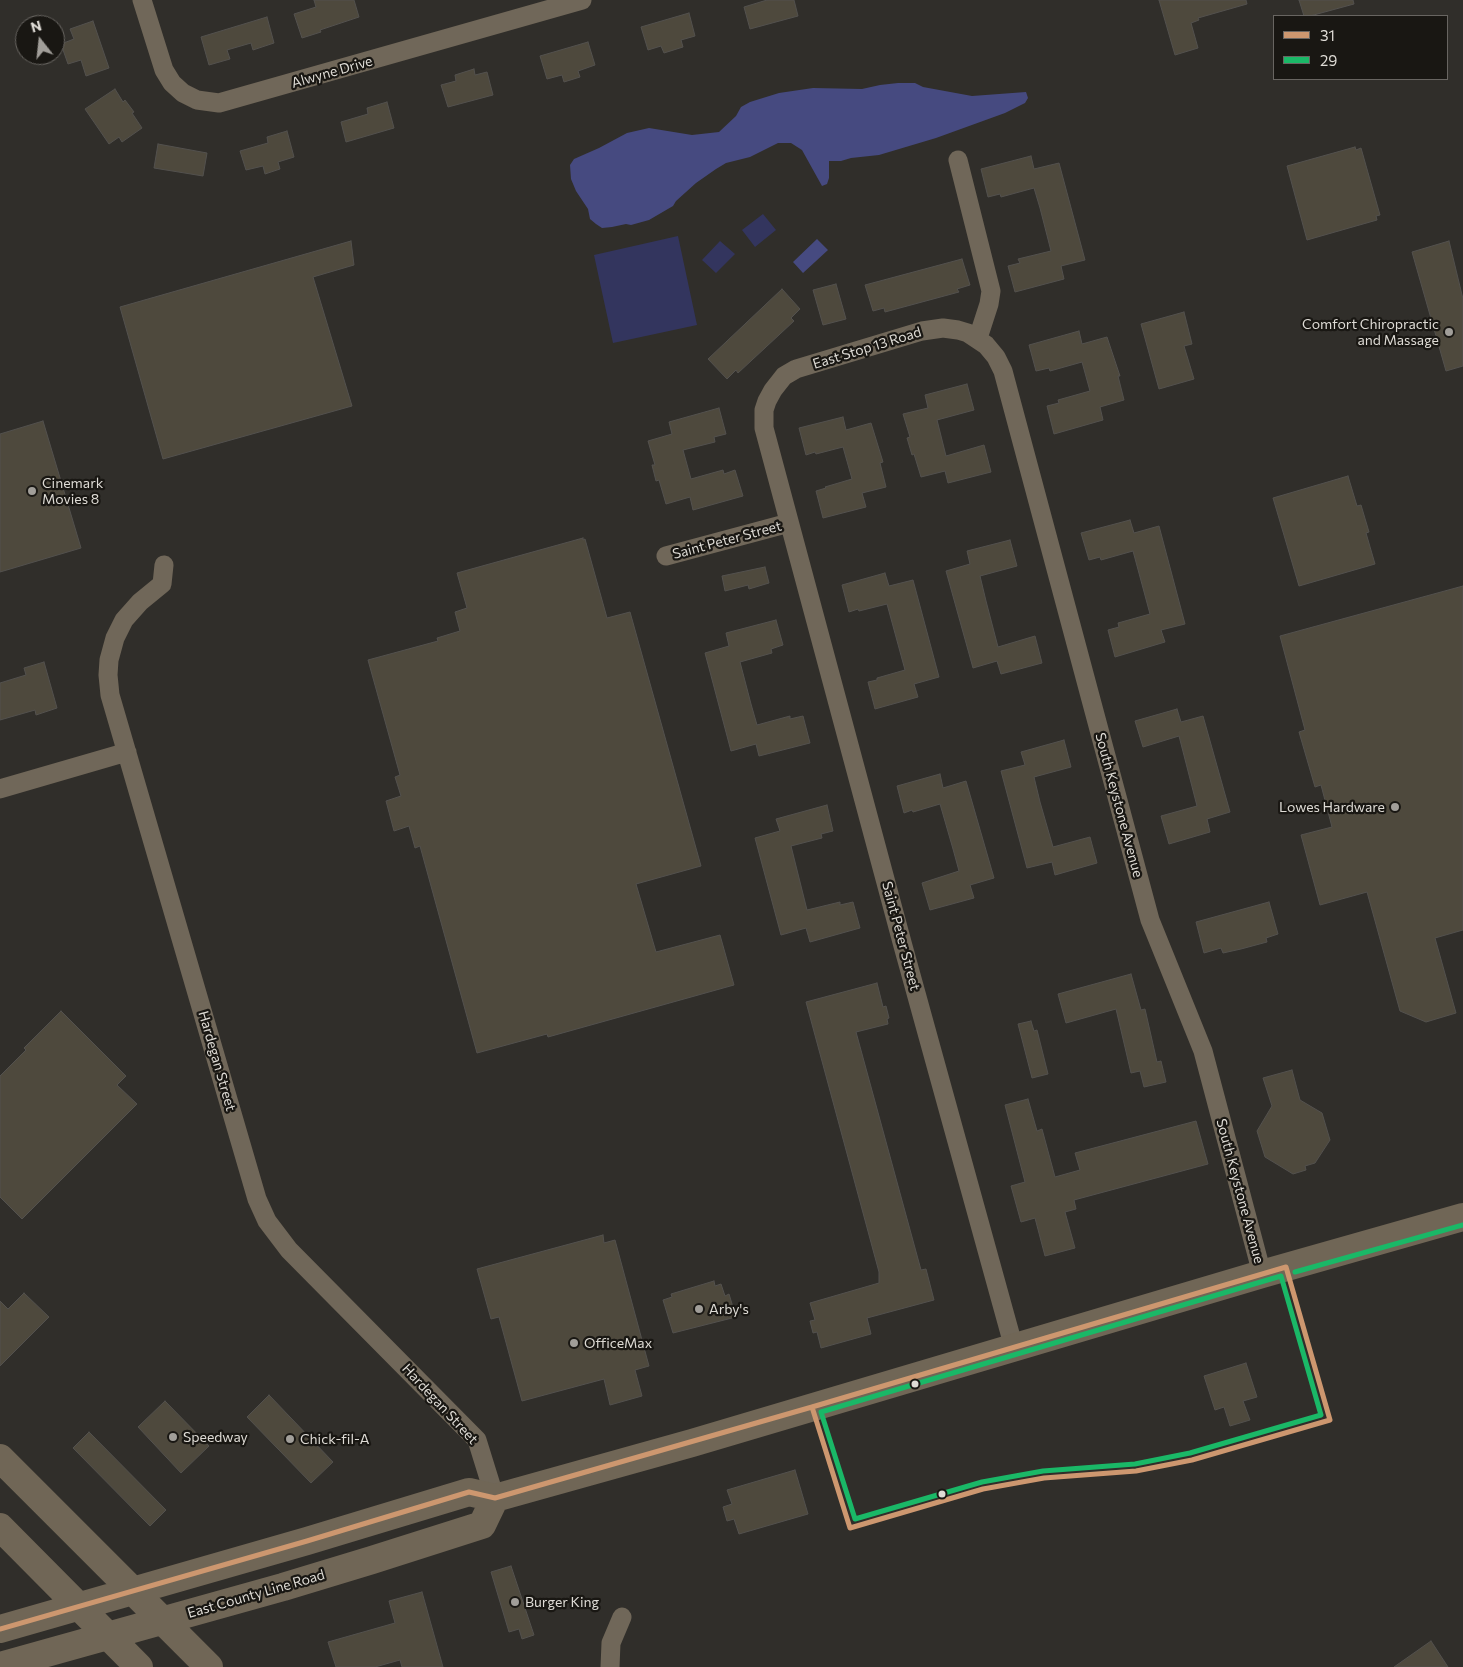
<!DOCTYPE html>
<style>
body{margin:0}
#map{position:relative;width:1463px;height:1667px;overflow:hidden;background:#302e2a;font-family:Commissioner,sans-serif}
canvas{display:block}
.legend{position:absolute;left:1273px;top:15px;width:175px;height:65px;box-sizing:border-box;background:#191713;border:1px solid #686561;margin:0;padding:6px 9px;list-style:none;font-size:15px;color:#dedbd5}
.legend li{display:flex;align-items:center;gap:10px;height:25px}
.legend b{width:25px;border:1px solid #686561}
.north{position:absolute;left:15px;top:15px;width:50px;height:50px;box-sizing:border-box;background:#191713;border:1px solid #686561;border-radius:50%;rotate:344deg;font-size:14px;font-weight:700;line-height:20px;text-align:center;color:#dedbd5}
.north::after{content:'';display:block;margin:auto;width:18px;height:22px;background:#a19e99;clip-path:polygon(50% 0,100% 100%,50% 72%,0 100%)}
</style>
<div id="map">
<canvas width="1463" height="1667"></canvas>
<ul class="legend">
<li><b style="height:6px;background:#cd976f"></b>31</li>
<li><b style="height:6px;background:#1ab867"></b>29</li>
</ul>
<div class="north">N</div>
</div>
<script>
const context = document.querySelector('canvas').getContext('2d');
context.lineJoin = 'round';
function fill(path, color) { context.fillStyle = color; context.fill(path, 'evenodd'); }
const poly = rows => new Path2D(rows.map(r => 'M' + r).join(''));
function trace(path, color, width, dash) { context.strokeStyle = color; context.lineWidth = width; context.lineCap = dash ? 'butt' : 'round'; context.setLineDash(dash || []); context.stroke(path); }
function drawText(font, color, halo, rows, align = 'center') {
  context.font = font + ' Commissioner,sans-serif'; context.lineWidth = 4.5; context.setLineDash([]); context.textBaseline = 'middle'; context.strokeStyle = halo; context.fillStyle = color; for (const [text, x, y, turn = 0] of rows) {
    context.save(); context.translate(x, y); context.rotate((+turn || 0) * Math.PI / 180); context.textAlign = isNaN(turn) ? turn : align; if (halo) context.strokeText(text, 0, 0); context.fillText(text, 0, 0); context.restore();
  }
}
fill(poly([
 [763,214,776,230,755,247,742,230],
 [678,236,697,325,613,343,594,255],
 [720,241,735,254,716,273,702,260]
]), '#33355e');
fill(poly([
 [898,83,915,83,923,87,972,96,1026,92,1028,98,1025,103,1005,113,936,138,879,155,851,158,841,161,829,161,829,178,827,184,822,186,802,150,791,143,778,143,750,157,726,163,716,169,696,183,676,201,673,206,649,220,631,225,626,224,612,227,602,228,596,224,590,219,588,209,576,191,571,179,570,165,574,159,599,148,627,133,649,128,692,135,719,132,736,116,741,107,750,102,779,93,813,88,862,89,880,85],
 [817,239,828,250,803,273,793,262]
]), '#464a80');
const building = poly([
 [314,0,354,0,359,17,320,30,321,32,302,38,294,14,316,7,314,0],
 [767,0,794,0,798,16,750,29,744,7,767,0],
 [1159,0,1246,0,1247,4,1198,18,1199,20,1191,23,1198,48,1175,55,1159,0],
 [1299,0,1353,0,1354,4,1310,16,1304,16,1299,0],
 [689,13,695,36,681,40,683,47,664,53,661,46,648,50,641,27,689,13],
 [267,17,274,43,253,50,251,43,227,50,230,59,209,65,201,37,267,17],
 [93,21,109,68,86,76,81,60,68,64,61,44,74,39,70,29,93,21],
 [588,42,595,65,578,71,580,77,564,82,562,75,547,79,540,56,588,42],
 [474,69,475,75,487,72,493,95,448,107,441,85,456,81,455,75,474,69],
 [115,89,123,102,125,100,134,112,132,113,142,128,122,142,119,137,109,144,85,109,115,89],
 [387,102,394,128,346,142,341,122,368,114,367,108,387,102],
 [287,131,294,157,278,162,280,169,265,174,263,166,246,170,240,151,268,143,267,137,287,131],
 [158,144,207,153,203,176,154,168,158,144],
 [1355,147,1356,150,1361,148,1380,215,1376,216,1377,220,1307,240,1287,166,1355,147],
 [1031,156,1034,169,1059,163,1085,260,1061,266,1064,279,1015,292,1008,266,1020,263,1018,259,1051,251,1040,208,1034,188,1001,197,1000,194,988,197,981,169,1031,156],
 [351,241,354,265,313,277,352,406,163,459,120,307,351,241],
 [1449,241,1463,299,1463,366,1446,371,1412,252,1449,241],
 [962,259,970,285,957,289,959,292,885,312,884,308,873,311,865,285,962,259],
 [836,284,846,319,823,325,813,290,836,284],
 [782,289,800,309,791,318,794,321,738,373,736,370,727,379,708,359,782,289],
 [1184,312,1192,344,1184,346,1194,379,1159,389,1141,324,1184,312],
 [1079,331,1082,344,1107,337,1120,376,1118,376,1124,400,1100,407,1103,420,1054,434,1047,406,1059,403,1058,400,1090,391,1082,362,1050,371,1049,368,1036,371,1029,345,1079,331],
 [967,384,974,410,937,420,946,456,984,445,991,472,948,483,945,471,921,477,914,454,912,455,907,438,910,437,903,414,928,408,925,395,967,384],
 [719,408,726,434,714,437,715,442,683,450,691,479,723,470,724,474,735,470,743,496,693,510,690,497,666,504,659,480,656,481,652,465,655,465,648,441,672,434,669,422,719,408],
 [843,417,846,430,871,423,883,462,880,463,886,487,862,493,866,507,823,518,816,491,826,488,825,487,852,479,843,447,816,454,815,452,806,455,799,428,843,417],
 [43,421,81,548,0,572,0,434,43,421],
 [1348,476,1357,506,1361,505,1369,532,1366,533,1375,564,1299,586,1273,498,1348,476],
 [1130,520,1134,533,1159,526,1185,624,1161,630,1165,642,1115,657,1108,630,1119,627,1118,623,1150,614,1133,551,1101,560,1100,557,1089,560,1081,533,1130,520],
 [583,538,583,540,585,539,607,618,630,612,701,866,636,884,656,952,720,935,734,985,548,1037,547,1034,477,1053,420,846,415,848,409,826,394,831,386,801,401,796,395,777,400,775,368,660,438,641,437,638,460,631,455,612,467,608,457,573,583,538],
 [1010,540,1017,566,980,576,986,601,998,647,1035,636,1042,663,1001,674,997,661,973,668,946,571,970,564,967,551,1010,540],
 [765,567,769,583,749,589,748,585,725,591,722,576,765,567],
 [885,573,889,586,913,580,939,677,914,684,918,697,875,709,868,682,877,680,877,678,905,670,887,604,859,611,858,609,849,612,842,585,885,573],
 [1463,586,1463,930,1435,938,1456,1013,1426,1022,1400,1011,1367,892,1320,905,1301,835,1332,827,1321,785,1315,787,1299,732,1305,730,1280,636,1463,586],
 [776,620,783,645,771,649,772,653,740,662,751,704,757,725,790,716,790,719,803,716,810,743,759,756,756,744,731,751,705,653,729,646,726,633,776,620],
 [44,662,57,708,36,715,35,710,0,720,0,683,26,675,24,668,44,662],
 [1177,709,1181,722,1203,716,1230,812,1207,819,1210,832,1169,844,1161,816,1197,806,1179,736,1143,747,1135,721,1177,709],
 [1064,740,1071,767,1034,777,1040,802,1053,847,1090,837,1097,863,1055,875,1052,862,1027,868,1001,771,1025,765,1021,752,1064,740],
 [940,774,943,788,966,781,994,878,970,885,974,898,930,910,922,883,959,871,953,849,940,804,913,812,912,810,904,813,897,786,940,774],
 [827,805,833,831,821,834,822,838,791,846,807,910,840,902,840,905,853,902,860,928,810,942,806,928,781,935,755,838,780,831,776,819,827,805],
 [1269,902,1278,934,1266,938,1267,942,1241,949,1223,953,1221,948,1204,953,1196,922,1269,902],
 [1131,974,1141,1010,1145,1009,1157,1062,1161,1061,1166,1082,1144,1087,1140,1071,1131,1073,1116,1009,1066,1023,1058,994,1131,974],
 [877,983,883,1007,886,1006,889,1018,887,1019,888,1024,856,1032,921,1270,926,1269,934,1300,867,1318,871,1334,821,1348,817,1332,813,1333,810,1321,815,1320,810,1303,879,1283,879,1272,806,1002,877,983],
 [61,1011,126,1076,117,1085,137,1104,22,1219,0,1197,0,1076,26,1050,24,1048,61,1011],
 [1031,1021,1034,1031,1037,1030,1048,1074,1032,1078,1018,1024,1031,1021],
 [1292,1070,1300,1100,1322,1113,1330,1140,1315,1163,1305,1166,1306,1170,1293,1174,1265,1157,1257,1131,1272,1106,1263,1078,1292,1070],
 [1028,1099,1037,1131,1042,1129,1055,1177,1080,1170,1075,1153,1196,1121,1208,1164,1074,1200,1076,1209,1065,1212,1075,1248,1045,1256,1035,1218,1021,1222,1011,1186,1025,1182,1005,1105,1028,1099],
 [603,1235,604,1243,615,1240,649,1366,635,1370,642,1396,610,1405,604,1379,522,1401,499,1317,491,1319,477,1269,603,1235],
 [714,1281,715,1286,721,1284,725,1296,729,1294,736,1317,673,1333,663,1300,672,1297,671,1294,714,1281],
 [24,1293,49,1317,0,1366,0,1301,8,1309,24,1293],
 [1246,1363,1257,1397,1243,1401,1250,1420,1230,1426,1224,1407,1215,1410,1204,1376,1246,1363],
 [269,1395,333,1462,311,1483,247,1417,269,1395],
 [165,1401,209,1446,181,1473,138,1427,165,1401],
 [89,1432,166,1510,150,1526,73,1448,89,1432],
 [795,1470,808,1514,739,1534,734,1519,727,1521,723,1507,732,1504,727,1490,795,1470],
 [511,1566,534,1635,522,1639,519,1629,509,1632,491,1572,511,1566],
 [422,1592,443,1667,402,1667,400,1660,375,1667,336,1667,328,1642,395,1623,389,1601,422,1592],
 [1431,1641,1448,1667,1394,1667,1431,1641]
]);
fill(building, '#4e493d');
trace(building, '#53514e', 1);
trace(poly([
 [142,0,164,70,172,83,183,93,197,100,219,103,582,0],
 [958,160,991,291,989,304,978,338],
 [666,556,789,523],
 [164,565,162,584,140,602,124,620,115,638,109,660,108,675,110,695,257,1199,267,1221,289,1250,477,1440,495,1498],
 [0,789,127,752],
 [1014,1348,903,946,764,428,764,410,767,401,773,390,784,376,796,369,922,331,943,328,958,330,968,333,986,345,996,357,1003,371,1150,920,1203,1051,1262,1274],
 [610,1667,611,1643,622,1617]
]), '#706759', 19);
trace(poly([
 [0,1458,209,1667],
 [0,1527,139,1667],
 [0,1629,307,1541,469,1492,495,1498,692,1443,1262,1274,1463,1217],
 [0,1666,283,1587,372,1560,482,1525,495,1498]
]), '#706656', 28);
trace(poly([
 [1286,1267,1330,1420,1192,1460,1136,1471,1044,1478,983,1489,850,1528,812,1407,1286,1267],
 [0,1629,307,1541,469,1492,495,1498,812,1407]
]), '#cd976f', 5);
trace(poly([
 [1295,1272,1463,1225],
 [1281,1276,1321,1415,1190,1453,1135,1464,1043,1471,982,1482,855,1519,821,1412,1281,1276]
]), '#1ab867', 5);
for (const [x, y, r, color] of [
 [1449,332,5,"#a19e99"],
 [32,491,5,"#a19e99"],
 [1395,807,5,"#a19e99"],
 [699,1309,5,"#a19e99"],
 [574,1343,5,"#a19e99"],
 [915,1384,4.5,"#dedbd5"],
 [173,1437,5,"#a19e99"],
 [290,1439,5,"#a19e99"],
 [942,1494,4.5,"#dedbd5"],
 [515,1602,5,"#a19e99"]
]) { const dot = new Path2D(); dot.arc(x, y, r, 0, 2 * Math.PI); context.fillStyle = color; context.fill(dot); trace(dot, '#191713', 2); }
drawText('14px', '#dedbd5', '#191713', [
 ["Alwyne Drive",332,72,-16],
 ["East Stop 13 Road",867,348,-17],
 ["Saint Peter Street",727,540,-15],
 ["South Keystone Avenue",1119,805,75],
 ["Saint Peter Street",901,936,75],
 ["Hardegan Street",217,1061,74],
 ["South Keystone Avenue",1240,1191,75],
 ["Hardegan Street",440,1404,47],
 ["East County Line Road",256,1594,-16]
]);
drawText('14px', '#dedbd5', '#191713', [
 ["Comfort Chiropractic",1439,324,"right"],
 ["and Massage",1439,340,"right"],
 ["Cinemark",42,483],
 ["Movies 8",42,499],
 ["Lowes Hardware",1385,807,"right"],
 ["Arby's",709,1309],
 ["OfficeMax",584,1343],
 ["Speedway",183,1437],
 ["Chick-fil-A",300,1439],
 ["Burger King",525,1602]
], 'left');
</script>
